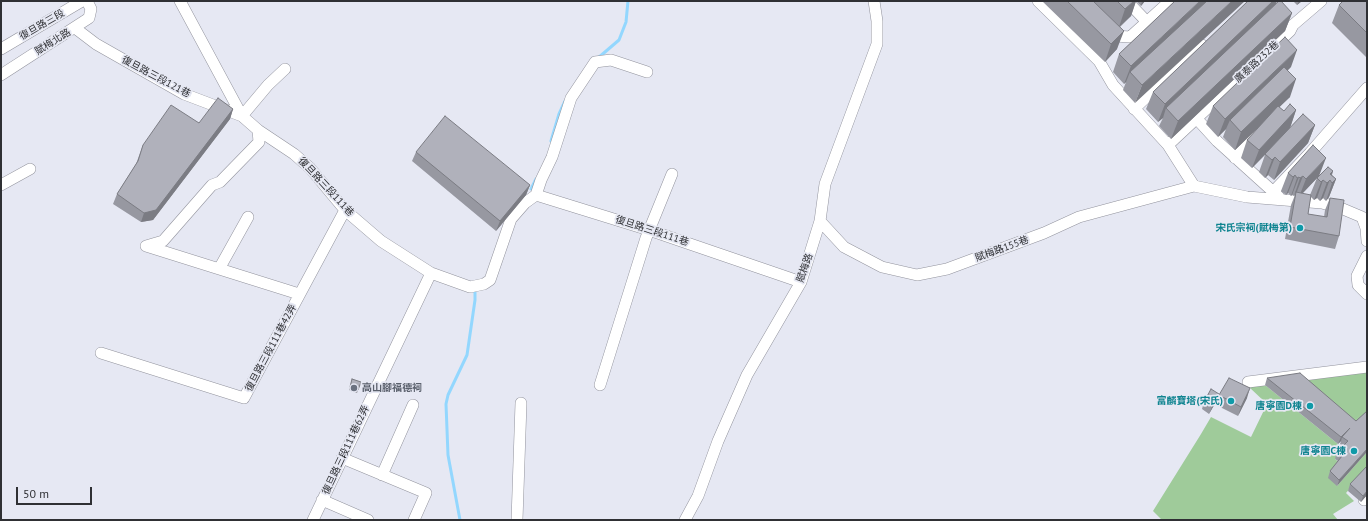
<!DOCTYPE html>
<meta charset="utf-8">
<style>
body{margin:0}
#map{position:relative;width:1368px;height:521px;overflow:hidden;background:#e6e8f3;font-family:"PT Sans",sans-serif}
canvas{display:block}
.frame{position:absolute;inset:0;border:2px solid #2f3034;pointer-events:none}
.scale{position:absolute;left:16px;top:487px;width:76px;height:18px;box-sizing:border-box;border:2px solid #2f3034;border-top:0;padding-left:5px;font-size:12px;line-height:14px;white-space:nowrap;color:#2f3034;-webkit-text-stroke:3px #e6e8f3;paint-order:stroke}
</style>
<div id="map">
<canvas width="1368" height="521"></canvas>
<div class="frame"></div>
<div class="scale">50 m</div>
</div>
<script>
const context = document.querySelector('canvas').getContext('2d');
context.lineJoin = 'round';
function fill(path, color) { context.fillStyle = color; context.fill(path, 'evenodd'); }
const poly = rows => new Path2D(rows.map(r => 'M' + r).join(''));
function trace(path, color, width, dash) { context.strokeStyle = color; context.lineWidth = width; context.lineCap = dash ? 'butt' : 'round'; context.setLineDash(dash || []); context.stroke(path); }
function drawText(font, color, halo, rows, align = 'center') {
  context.font = font + ' "PT Sans","Noto Sans TC",sans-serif'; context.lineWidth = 3.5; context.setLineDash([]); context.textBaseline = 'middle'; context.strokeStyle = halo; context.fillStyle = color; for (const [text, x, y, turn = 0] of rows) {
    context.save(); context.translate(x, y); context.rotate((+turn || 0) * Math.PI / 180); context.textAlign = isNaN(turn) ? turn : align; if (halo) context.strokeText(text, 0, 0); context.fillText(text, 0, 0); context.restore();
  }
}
fill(poly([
 [1367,370,1367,415,1354,427,1297,380],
 [1265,385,1338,444,1343,450,1335,459,1340,463,1337,486,1367,452,1367,469,1346,493,1354,501,1333,514,1338,520,1162,520,1153,511,1201,434,1211,417,1251,437,1267,404,1249,387]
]), '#9fcb9a');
trace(poly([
 [598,58,619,40,626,22,628,1],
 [551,141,559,114,565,101],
 [531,189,536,179],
 [460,520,448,455,446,404,448,395,467,355,475,300,475,292]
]), '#93d7fe', 3);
const minor = poly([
 [180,1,242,116,258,130,294,154,310,168,345,210,381,241,431,273,470,287,484,284,490,280,511,219,525,203,536,195,649,230,801,282],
 [1038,1,1099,61,1113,85,1168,145,1194,186],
 [1127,1,1147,22],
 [75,28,96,44,184,94,242,116,268,85,285,69],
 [1109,33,1115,36,1130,37,1170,1],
 [1,49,82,1],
 [1,75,89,18,91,9,87,1],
 [1134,109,1202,45],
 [1197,119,1217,141,1279,197],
 [1168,145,1290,31,1293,25,1321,1],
 [1235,158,1254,138],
 [1,185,30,169],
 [1273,192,1310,153,1367,88],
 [536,195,541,180,552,157,571,98,595,62,611,60,647,72],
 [820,221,844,247,882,267,917,275,947,269,1044,233,1079,217,1194,186,1247,197,1322,203,1343,209,1362,217,1366,228,1367,241],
 [146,246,163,241,212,185,220,182,259,142,258,130],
 [146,246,299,294],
 [1367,256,1357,276,1358,285,1367,294],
 [219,269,248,217],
 [101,353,244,398,345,210],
 [1248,382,1367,367],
 [600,385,646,238,672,174],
 [342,458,426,493,414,520],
 [382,475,413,405],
 [322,500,368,520],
 [1364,500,1367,498],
 [313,520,431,273],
 [517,520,521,403],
 [685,520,698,496,718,441,747,375,801,282,820,221,825,184,877,44,877,21,874,1]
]);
trace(minor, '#92939d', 12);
trace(minor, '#fff', 11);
fill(poly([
 [1042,1,1136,1,1131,16,1120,27,1117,49,1105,62],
 [1136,1,1145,1,1141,6],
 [1175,1,1135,103,1123,90,1126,82,1124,84,1113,72,1119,54],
 [1248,1,1277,1,1275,5,1292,13,1285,31,1171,139,1159,126,1163,118,1158,122,1146,109,1153,92],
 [1293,1,1302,1,1297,5],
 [1341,1,1367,1,1367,56,1366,57,1332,23,1339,5,1342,2],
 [1291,67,1288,70,1290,97,1279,107,1284,111,1296,110,1290,128,1315,125,1308,143,1274,180,1268,175,1265,178,1259,172,1265,155,1252,168,1241,158,1247,140,1264,122,1235,150,1223,137,1226,129,1218,137,1206,124,1213,106],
 [233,109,230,119,153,220,141,222,113,204,117,194,136,164,143,145],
 [416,152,530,185,526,195,496,231,412,161],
 [1333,171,1332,175,1336,179,1329,197,1326,201,1323,198,1320,201,1317,198,1314,200,1311,197,1308,214,1324,217,1325,210,1330,198,1339,236,1335,249,1285,239,1291,205,1295,195,1294,196,1292,195,1291,196,1288,193,1286,195,1281,191,1288,173,1319,176],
 [1317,178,1310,195,1302,194],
 [1267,378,1356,421,1367,411,1337,486,1328,478,1330,471,1338,461,1335,459,1337,452,1343,446,1340,444,1341,441,1338,444,1265,385],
 [352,379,361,382,357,393,349,390],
 [1219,394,1217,400,1209,414,1202,409,1204,402],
 [1219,395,1247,398,1238,416,1216,405],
 [1350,484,1367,495,1361,502,1348,491]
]), '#9798a1');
fill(poly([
 [1134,1,1136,1,1131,16,1119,27,1125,9],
 [1142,1,1145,1,1141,6],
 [1200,1,1213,1,1130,72,1126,82,1124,84,1131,66],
 [1232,1,1245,1,1135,103,1142,85],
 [1273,1,1277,1,1272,14,1166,108,1163,118,1158,122,1165,104],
 [1299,1,1302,1,1297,5],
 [1292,13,1285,31,1171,139,1178,121],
 [1124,31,1117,49,1105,62,1111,44],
 [1297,50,1291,67,1233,123,1230,120,1226,129,1218,137,1225,119],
 [1296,79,1290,97,1235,150,1241,132],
 [233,109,230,119,153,220,141,222,144,213],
 [1296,110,1290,128,1252,168,1259,150],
 [1315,125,1308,143,1274,180,1280,162],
 [1275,157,1268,175,1265,178,1272,160],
 [1326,158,1319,176,1299,197,1306,179],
 [1333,171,1323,198,1320,201,1330,174],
 [1295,175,1288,193,1286,195,1293,177],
 [1303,176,1296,194,1296,192,1294,196,1300,178],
 [1299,177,1292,195,1291,196,1297,178],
 [1336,179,1329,197,1326,201,1332,183],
 [1323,180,1317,198,1314,200,1321,182],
 [530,185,526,195,496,231,500,221],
 [1250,388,1247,398,1238,416,1241,407],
 [1219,394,1217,400,1209,414,1212,407],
 [1350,428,1342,437,1341,441,1338,444,1341,437],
 [1367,449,1367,452,1337,486,1339,480],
 [1367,491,1367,495,1361,502,1363,496]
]), '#7b7c83');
const building = poly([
 [1067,1,1093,1,1124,31,1111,44,1067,1],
 [1117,1,1134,1,1125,9,1117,1],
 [1175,1,1200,1,1131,66,1119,54,1175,1],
 [1207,1,1232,1,1142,85,1130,72,1207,1],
 [1248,1,1273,1,1165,104,1153,92,1248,1],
 [1279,1,1281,1,1292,13,1178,121,1166,108,1279,1],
 [1343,1,1365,1,1367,3,1367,33,1339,5,1343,1],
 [1285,37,1297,50,1225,119,1213,106,1285,37],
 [1284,67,1296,79,1241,132,1230,120,1284,67],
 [218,98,233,109,156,210,144,213,117,194,138,161,143,145,171,105,199,123,218,98],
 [1290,104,1296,110,1259,150,1247,140,1278,106,1284,111,1290,104],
 [1303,114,1315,125,1280,162,1275,157,1272,160,1265,154,1303,114],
 [445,116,530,185,500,221,416,152,445,116],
 [1313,145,1326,158,1306,179,1303,176,1300,178,1299,177,1297,178,1295,175,1293,177,1288,173,1313,145],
 [1328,167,1333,171,1330,174,1336,179,1332,183,1330,180,1327,183,1323,180,1321,182,1317,178,1328,167],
 [1296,192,1311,195,1308,214,1327,217,1330,198,1344,200,1339,236,1290,227,1296,192],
 [1300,373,1356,421,1367,411,1367,449,1339,480,1330,471,1342,456,1337,452,1348,441,1342,437,1350,428,1341,437,1267,378,1300,373],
 [1229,378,1250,388,1241,407,1219,395,1229,378],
 [352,379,361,382,358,390,350,387,352,379],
 [1211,389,1219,394,1212,407,1204,402,1211,389],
 [1367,466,1367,491,1363,496,1350,484,1367,466]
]);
fill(building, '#b0b1bb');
trace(building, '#7b7c83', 1);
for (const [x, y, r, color] of [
 [1300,228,4,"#0f9aa8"],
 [354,388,4,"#6b7280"],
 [1231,401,4,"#0f9aa8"],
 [1310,406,4,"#0f9aa8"],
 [1354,451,4,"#0f9aa8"]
]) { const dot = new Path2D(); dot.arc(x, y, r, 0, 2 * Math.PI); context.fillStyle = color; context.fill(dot); trace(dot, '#e6e8f3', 1.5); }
drawText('10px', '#2f3034', '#e6e8f3', [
 ["復旦路三段",42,25,-30],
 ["賦梅北路",53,42,-32],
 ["廣泰路232巷",1257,62,-43],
 ["復旦路三段121巷",156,77,28],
 ["復旦路三段111巷",326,187,47],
 ["復旦路三段111巷",652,231,18],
 ["賦梅路155巷",1002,249,-20],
 ["賦梅路",805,268,-71],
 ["復旦路三段111巷42弄",271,348,-62],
 ["復旦路三段111巷62弄",346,450,-65]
]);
drawText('bold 10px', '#0d838f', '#e6e8f3', [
 ["宋氏宗祠(賦梅第)",1292,228],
 ["富麟寶塔(宋氏)",1223,401],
 ["唐寧園D棟",1302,406],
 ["唐寧園C棟",1346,451]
], 'right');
drawText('bold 10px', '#5b616d', '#e6e8f3', [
 ["高山腳福德祠",362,388]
], 'left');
</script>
